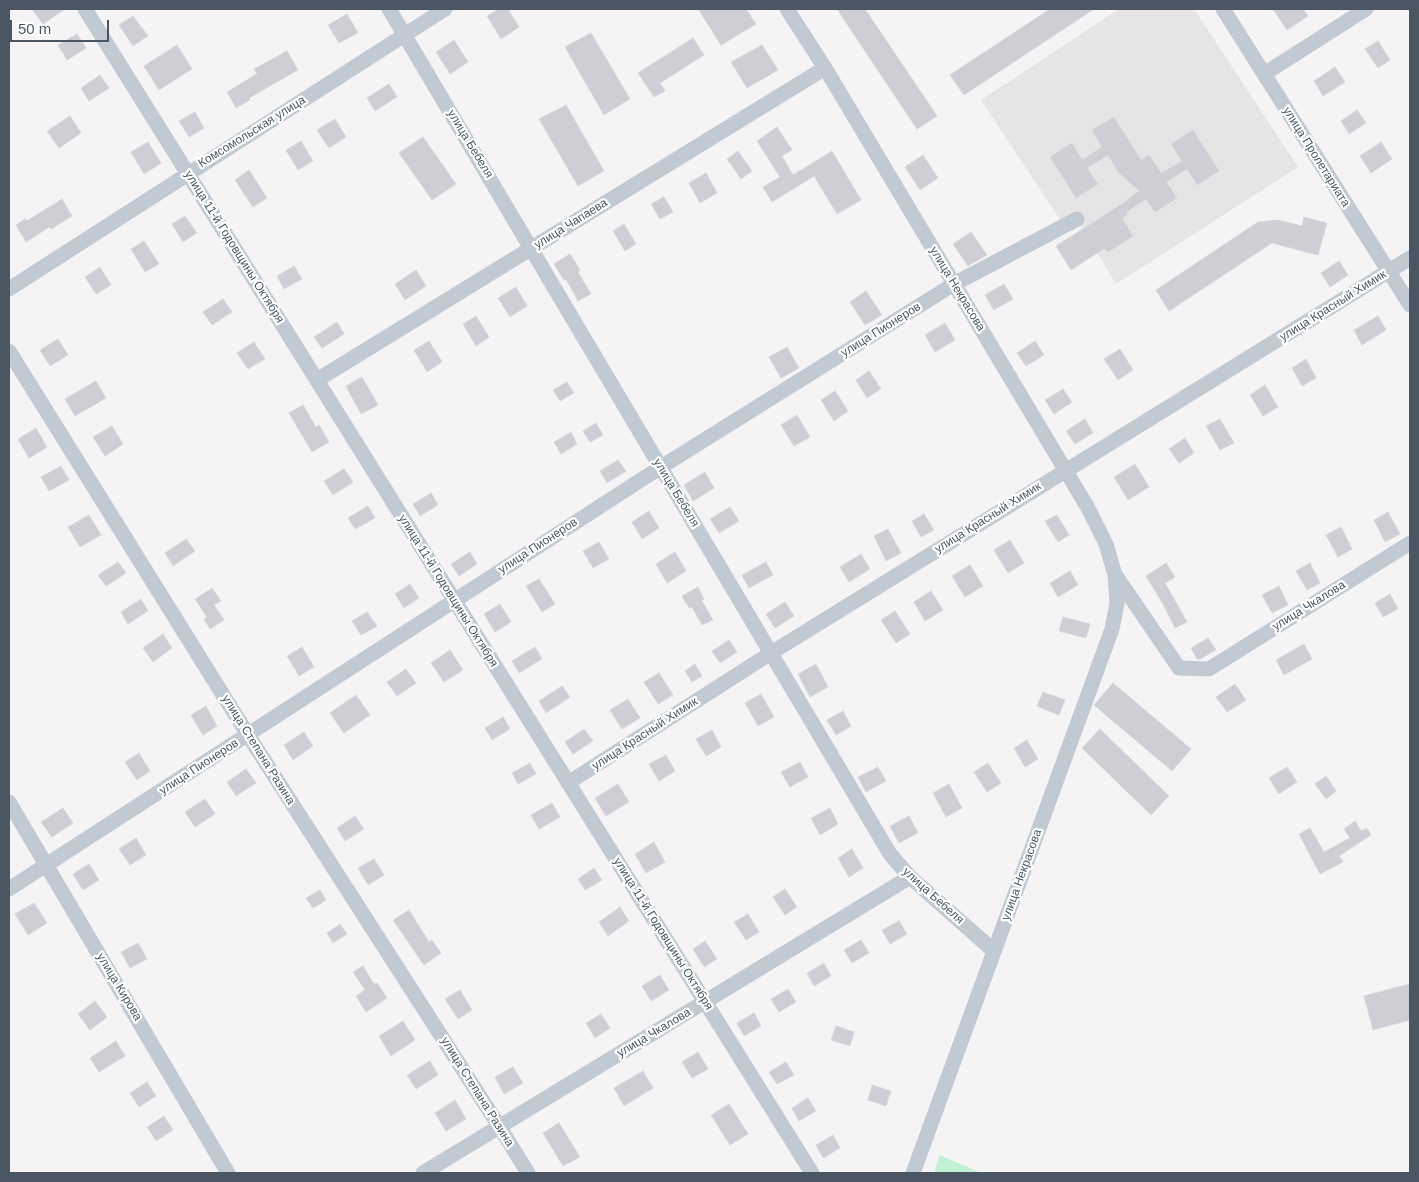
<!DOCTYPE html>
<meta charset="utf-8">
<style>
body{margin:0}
#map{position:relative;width:1419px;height:1182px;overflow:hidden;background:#f5f3f3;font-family:Arial,sans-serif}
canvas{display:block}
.frame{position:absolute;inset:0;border:10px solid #4a5661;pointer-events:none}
.scale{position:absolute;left:10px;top:20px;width:99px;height:22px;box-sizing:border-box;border:2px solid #4a5661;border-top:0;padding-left:6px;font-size:15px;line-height:18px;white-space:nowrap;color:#4a5661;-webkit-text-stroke:4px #fff;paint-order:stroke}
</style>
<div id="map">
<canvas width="1419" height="1182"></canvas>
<div class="frame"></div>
<div class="scale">50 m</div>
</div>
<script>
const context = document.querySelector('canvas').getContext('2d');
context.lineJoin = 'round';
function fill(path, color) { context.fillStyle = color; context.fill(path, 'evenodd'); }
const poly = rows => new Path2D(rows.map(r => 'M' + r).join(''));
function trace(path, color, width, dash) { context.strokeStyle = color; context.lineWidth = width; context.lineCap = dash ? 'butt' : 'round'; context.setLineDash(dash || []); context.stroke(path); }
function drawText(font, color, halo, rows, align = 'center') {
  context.font = font + ' Arial,sans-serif'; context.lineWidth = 4.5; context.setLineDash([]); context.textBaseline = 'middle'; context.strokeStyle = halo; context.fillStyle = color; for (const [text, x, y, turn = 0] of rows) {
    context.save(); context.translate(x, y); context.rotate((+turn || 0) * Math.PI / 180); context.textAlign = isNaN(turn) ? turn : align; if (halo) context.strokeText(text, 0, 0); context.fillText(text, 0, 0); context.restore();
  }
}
fill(poly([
 [1119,9,1194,9,1298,167,1116,284,1077,219,1063,224,981,100]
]), '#e6e4e5');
fill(poly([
 [940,1155,981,1173,934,1173]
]), '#c3f1d5');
const building = poly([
 [32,9,65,9,43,24,32,9],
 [499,9,508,9,519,27,501,39,487,16,499,9],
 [698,9,746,9,756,24,721,45,698,9],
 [837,9,865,9,937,116,917,129,837,9],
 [1050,9,1094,9,964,95,950,75,1050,9],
 [1273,9,1303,9,1308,16,1287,30,1273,9],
 [347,14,358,33,339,43,328,25,347,14],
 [133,16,148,36,133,46,119,25,133,16],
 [591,33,630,99,604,115,565,47,591,33],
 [77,34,86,48,67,60,58,45,77,34],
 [693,38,704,55,660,83,665,91,654,97,638,73,693,38],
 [454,40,468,62,450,74,436,52,454,40],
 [1378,41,1390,60,1378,68,1365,49,1378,41],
 [177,45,192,69,159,90,144,66,177,45],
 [762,45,778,70,747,88,731,62,762,45],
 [287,51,298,70,249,98,250,100,236,108,227,92,257,74,254,69,287,51],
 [1335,67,1345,82,1323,96,1314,81,1335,67],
 [100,75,109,88,89,101,81,88,100,75],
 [389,84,397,97,375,111,367,98,389,84],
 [566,105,604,171,578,186,539,119,566,105],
 [1357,110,1366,123,1349,134,1341,121,1357,110],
 [195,112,204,128,189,137,179,121,195,112],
 [70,116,81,133,59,148,47,131,70,116],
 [1114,117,1141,160,1149,155,1161,173,1182,161,1171,144,1193,130,1219,171,1197,185,1187,169,1166,182,1177,198,1155,212,1146,199,1126,212,1128,214,1122,218,1133,236,1108,252,1105,248,1071,270,1056,246,1122,204,1139,191,1119,173,1108,155,1087,168,1098,184,1076,198,1050,157,1072,143,1082,160,1102,147,1092,130,1114,117],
 [335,119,346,137,329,148,317,130,335,119],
 [777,127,792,150,782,156,793,175,832,151,861,200,837,214,814,176,772,202,763,187,780,177,757,141,777,127],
 [423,137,456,184,432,200,399,153,423,137],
 [301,141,313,161,298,170,286,150,301,141],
 [148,142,161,163,144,174,131,152,148,142],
 [1381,142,1392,159,1371,173,1360,156,1381,142],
 [738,151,752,171,741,179,727,159,738,151],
 [923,155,938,178,920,190,905,167,923,155],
 [249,170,267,198,253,207,235,180,249,170],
 [706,173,717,193,700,203,689,183,706,173],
 [664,197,673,212,660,219,651,204,664,197],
 [62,199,72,216,51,229,49,227,26,242,16,225,25,219,27,221,62,199],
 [185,216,197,233,183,242,172,224,185,216],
 [1304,217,1327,223,1318,255,1272,243,1169,311,1156,290,1258,222,1278,220,1302,226,1304,217],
 [624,224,636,244,625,251,613,231,624,224],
 [971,232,987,255,968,266,953,244,971,232],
 [144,241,159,264,145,272,131,249,144,241],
 [570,254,580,270,578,272,591,294,578,301,566,279,564,280,554,264,570,254],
 [1339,261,1348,275,1330,287,1321,273,1339,261],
 [294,266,302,279,284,289,277,276,294,266],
 [100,267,111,285,96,294,85,277,100,267],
 [416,270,426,286,405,300,395,284,416,270],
 [1004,284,1013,299,994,310,985,295,1004,284],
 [516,287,527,306,510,317,498,298,516,287],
 [866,291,882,315,865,325,850,302,866,291],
 [223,299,232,312,212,325,203,312,223,299],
 [476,316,489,337,476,346,463,324,476,316],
 [1378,316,1386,330,1362,345,1354,330,1378,316],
 [337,322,344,334,322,348,314,337,337,322],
 [945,323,955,340,935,352,925,335,945,323],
 [58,339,68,355,50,366,40,350,58,339],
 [429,341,442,362,427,372,414,350,429,341],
 [1035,341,1044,355,1026,366,1017,353,1035,341],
 [254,342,265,359,248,369,237,353,254,342],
 [787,347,799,368,781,378,769,357,787,347],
 [1120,349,1133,370,1118,380,1104,359,1120,349],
 [1306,359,1316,378,1302,386,1292,368,1306,359],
 [869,371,881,389,867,398,856,380,869,371],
 [362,377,378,405,361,414,346,386,362,377],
 [96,381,106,398,75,416,65,399,96,381],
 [567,382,574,393,560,401,553,390,567,382],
 [1265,385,1278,407,1263,416,1250,395,1265,385],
 [1063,389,1072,402,1054,414,1045,400,1063,389],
 [835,391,848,411,834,421,821,400,835,391],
 [303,405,316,427,319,425,329,442,312,452,289,413,303,405],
 [797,415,810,437,794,446,781,425,797,415],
 [1085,419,1093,433,1075,444,1066,431,1085,419],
 [1220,419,1234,443,1220,450,1206,426,1220,419],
 [596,423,603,435,590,442,583,431,596,423],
 [112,426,123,444,105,456,93,437,112,426],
 [36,428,47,447,29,458,18,439,36,428],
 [571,432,577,444,561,454,554,442,571,432],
 [1185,438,1194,453,1179,463,1169,449,1185,438],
 [618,460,626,471,607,483,600,471,618,460],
 [1135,464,1149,487,1128,500,1114,477,1135,464],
 [61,466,69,480,49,491,41,477,61,466],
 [344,469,353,482,333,495,324,481,344,469],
 [705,472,714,488,693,501,684,485,705,472],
 [431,493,438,505,420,516,413,504,431,493],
 [368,506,375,518,355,529,348,518,368,506],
 [730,507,739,521,719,533,710,519,730,507],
 [649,511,659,528,642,539,632,522,649,511],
 [1388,512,1400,534,1385,542,1374,520,1388,512],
 [924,514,934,530,921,537,912,521,924,514],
 [89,515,101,535,80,547,68,527,89,515],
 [1057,515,1069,535,1058,542,1045,521,1057,515],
 [1341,527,1352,549,1338,557,1326,535,1341,527],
 [888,529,901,553,886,561,874,536,888,529],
 [186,539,195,551,173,566,165,553,186,539],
 [1010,540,1024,563,1008,573,994,550,1010,540],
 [599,542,609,559,593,568,583,551,599,542],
 [470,552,477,564,459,576,451,564,470,552],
 [675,552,686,571,667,583,656,564,675,552],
 [861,554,870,569,849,582,840,567,861,554],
 [118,562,126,573,106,586,98,575,118,562],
 [766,562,773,575,749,588,742,575,766,562],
 [1166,563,1175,577,1165,583,1187,622,1175,628,1163,604,1146,576,1166,563],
 [1310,563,1320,583,1307,590,1296,571,1310,563],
 [970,565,983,586,965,597,952,576,970,565],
 [1070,571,1078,585,1058,597,1050,583,1070,571],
 [539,579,555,604,542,612,526,586,539,579],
 [410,584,419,598,404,608,395,594,410,584],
 [1279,586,1288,605,1272,613,1262,595,1279,586],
 [698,587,704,599,702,601,713,620,702,625,692,607,689,608,682,596,698,587],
 [212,588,221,601,214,605,224,620,210,629,204,619,207,617,195,599,212,588],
 [931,591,943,610,925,621,914,602,931,591],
 [1390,594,1398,609,1383,617,1375,603,1390,594],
 [141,599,148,611,128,624,121,612,141,599],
 [785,602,794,616,775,628,766,614,785,602],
 [500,604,511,622,495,632,484,614,500,604],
 [895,611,910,634,896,643,881,620,895,611],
 [367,612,377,626,361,635,352,621,367,612],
 [1063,617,1090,624,1086,638,1059,631,1063,617],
 [163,634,172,648,153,662,143,648,163,634],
 [1208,638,1216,650,1200,659,1197,659,1191,648,1208,638],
 [729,640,737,652,720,663,712,651,729,640],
 [1304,644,1312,659,1284,675,1276,660,1304,644],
 [302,647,314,667,299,676,287,656,302,647],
 [535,647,542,659,519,673,512,661,535,647],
 [450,650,463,670,444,682,431,663,450,650],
 [695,664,702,676,692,682,685,671,695,664],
 [816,664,828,687,810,697,798,674,816,664],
 [406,669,416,683,397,696,387,682,406,669],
 [659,673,673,695,658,704,644,682,659,673],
 [1113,683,1191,749,1172,771,1094,705,1113,683],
 [1235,684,1246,700,1227,712,1216,697,1235,684],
 [562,686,570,697,546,713,539,701,562,686],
 [1043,692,1065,700,1059,715,1037,706,1043,692],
 [761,694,774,717,758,726,745,703,761,694],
 [356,695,370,715,344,733,330,713,356,695],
 [628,699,640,718,622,729,610,710,628,699],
 [206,706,217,726,203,735,191,715,206,706],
 [843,711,851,726,836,735,827,720,843,711],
 [503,717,510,729,492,740,485,728,503,717],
 [584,729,593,741,573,754,565,742,584,729],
 [1100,729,1169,796,1151,815,1082,748,1100,729],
 [712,730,721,747,706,756,696,739,712,730],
 [304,732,313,746,293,760,284,745,304,732],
 [1027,740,1038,759,1025,767,1014,748,1027,740],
 [139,753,150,771,137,780,125,762,139,753],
 [666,755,675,771,659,781,649,764,666,755],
 [800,762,808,777,790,787,781,772,800,762],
 [530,763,536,774,518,784,512,773,530,763],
 [988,763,1001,783,987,792,974,772,988,763],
 [878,767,886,781,866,792,858,777,878,767],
 [1287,767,1297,782,1279,794,1269,778,1287,767],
 [246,769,256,783,236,796,227,782,246,769],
 [1326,776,1336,791,1326,799,1315,784,1326,776],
 [618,784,629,802,606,816,595,798,618,784],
 [949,784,962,808,946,817,933,793,949,784],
 [205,799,215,814,195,827,185,812,205,799],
 [552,803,560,817,539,829,531,815,552,803],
 [63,808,73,823,52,837,41,822,63,808],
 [830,808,838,824,820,835,811,818,830,808],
 [355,816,364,829,345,841,337,828,355,816],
 [909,816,918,833,899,843,890,826,909,816],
 [1355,821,1361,831,1367,828,1371,835,1339,856,1343,862,1320,874,1299,834,1310,828,1324,852,1350,838,1344,829,1355,821],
 [136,838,146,855,130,865,119,849,136,838],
 [654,842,665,862,646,873,635,854,654,842],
 [852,849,863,868,849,877,838,858,852,849],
 [374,859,384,875,368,885,358,868,374,859],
 [89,864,99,880,83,890,73,874,89,864],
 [594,868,602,880,585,890,578,879,594,868],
 [785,889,797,907,785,915,773,897,785,889],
 [320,890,326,900,313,908,306,898,320,890],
 [34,903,47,923,28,935,15,914,34,903],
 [620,907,629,921,608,936,599,922,620,907],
 [409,910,429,942,432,940,441,953,424,965,393,920,409,910],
 [748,914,759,932,746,940,734,922,748,914],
 [899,921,907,934,890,944,882,930,899,921],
 [340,924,347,934,333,943,327,933,340,924],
 [861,940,869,953,852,963,844,950,861,940],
 [705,941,717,959,704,967,693,949,705,941],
 [138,943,147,959,130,968,121,952,138,943],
 [824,963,831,976,814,986,807,973,824,963],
 [363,966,374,984,377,983,387,998,366,1012,356,996,365,990,353,972,363,966],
 [660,975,669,990,651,1001,642,986,660,975],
 [1410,984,1410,1020,1373,1030,1364,996,1410,984],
 [788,989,796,1002,779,1012,771,999,788,989],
 [460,990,472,1010,458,1019,445,999,460,990],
 [95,1001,107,1017,90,1030,78,1014,95,1001],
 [754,1013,761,1026,744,1036,737,1023,754,1013],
 [601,1014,610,1028,595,1038,586,1023,601,1014],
 [403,1021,415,1040,391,1056,379,1036,403,1021],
 [836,1026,854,1032,850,1046,831,1040,836,1026],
 [116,1041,125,1056,99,1072,90,1058,116,1041],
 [698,1052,708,1069,692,1078,682,1062,698,1052],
 [430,1061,438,1075,416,1089,407,1075,430,1061],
 [786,1062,794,1075,777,1084,769,1072,786,1062],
 [513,1067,523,1083,504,1094,495,1077,513,1067],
 [643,1071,653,1088,624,1106,614,1088,643,1071],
 [147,1082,156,1096,139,1107,130,1093,147,1082],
 [872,1085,891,1091,886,1106,868,1100,872,1085],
 [808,1098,816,1111,799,1121,792,1108,808,1098],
 [455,1100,466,1119,446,1131,435,1113,455,1100],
 [729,1104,748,1134,730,1145,711,1115,729,1104],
 [164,1116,173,1130,156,1141,147,1127,164,1116],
 [559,1123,580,1157,563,1166,543,1133,559,1123],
 [833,1135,840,1148,823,1158,816,1145,833,1135]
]);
fill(building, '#cdcfd5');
trace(building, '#d7d9de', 1);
trace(poly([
 [85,9,812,1173],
 [389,9,890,854,910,877,994,951],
 [787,9,825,68,1088,508,1106,544,1115,575,1117,604,1112,629,913,1173],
 [1223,9,1410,305],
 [1264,74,1366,9],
 [9,289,445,9],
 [9,351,248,735,499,1126,528,1173],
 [317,380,825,68],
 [1116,576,1179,668,1209,669,1410,543],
 [568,783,771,653,1410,258],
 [9,802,228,1173],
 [9,889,661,467,954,284,1077,219],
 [423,1173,910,877]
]), '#c1cad2', 15);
drawText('12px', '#4a5661', '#fff', [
 ["Комсомольская улица",252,132,-32],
 ["улица Бебеля",470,144,59],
 ["улица Пролетариата",1316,157,58],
 ["улица Чапаева",571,224,-32],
 ["улица 11-й Годовщины Октября",234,247,58],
 ["улица Некрасова",957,289,59],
 ["улица Красный Химик",1333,306,-32],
 ["улица Пионеров",881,330,-32],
 ["улица Бебеля",676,493,59],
 ["улица Красный Химик",988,518,-32],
 ["улица Пионеров",538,546,-33],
 ["улица 11-й Годовщины Октября",448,591,58],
 ["улица Чкалова",1309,606,-32],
 ["улица Красный Химик",645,734,-33],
 ["улица Степана Разина",258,750,58],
 ["улица Пионеров",199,767,-33],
 ["улица Некрасова",1022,875,-70],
 ["улица Бебеля",933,896,42],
 ["улица 11-й Годовщины Октября",663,934,58],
 ["улица Кирова",119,987,59],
 ["улица Чкалова",654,1033,-31],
 ["улица Степана Разина",477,1092,58]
]);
</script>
